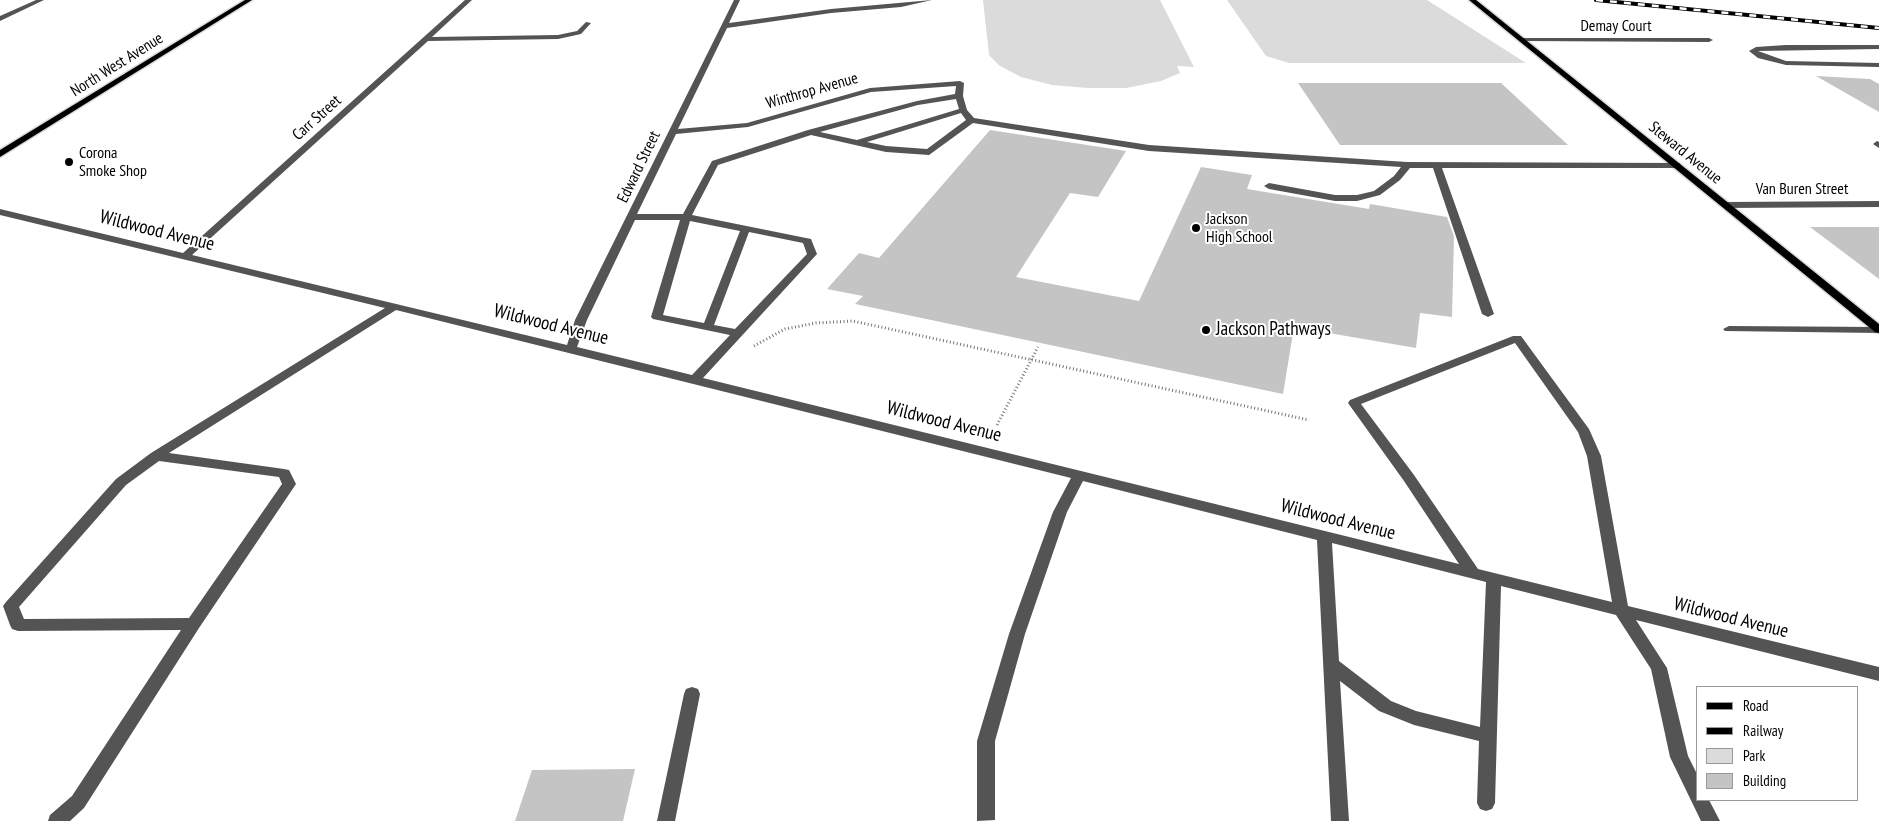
<!DOCTYPE html>
<style>
body{margin:0}
#map{position:relative;width:1879px;height:821px;overflow:hidden;background:#fff;font-family:"PT Sans Narrow",sans-serif}
canvas{display:block}
.legend{position:absolute;left:1696px;top:686px;width:162px;height:115px;box-sizing:border-box;background:#fff;border:1px solid #999;margin:0;padding:6px 9px;list-style:none;font-size:15px;color:#000}
.legend li{display:flex;align-items:center;gap:10px;height:25px}
.legend b{width:25px;border:1px solid #999}
</style>
<div id="map">
<canvas width="1879" height="821"></canvas>
<ul class="legend">
<li><b style="height:6px;background:#000"></b>Road</li>
<li><b style="height:6px;background:#000"></b>Railway</li>
<li><b style="height:14px;background:#dbdbdb"></b>Park</li>
<li><b style="height:14px;background:#c4c4c4"></b>Building</li>
</ul>
</div>
<script>
const context = document.querySelector('canvas').getContext('2d');
context.lineJoin = 'round';
function fill(path, color) { context.fillStyle = color; context.fill(path, 'evenodd'); }
const poly = rows => new Path2D(rows.map(r => 'M' + r).join(''));
function trace(path, color, width, dash) { context.strokeStyle = color; context.lineWidth = width; context.lineCap = dash ? 'butt' : 'round'; context.setLineDash(dash || []); context.stroke(path); }
function drawText(font, color, halo, rows, align = 'center') {
  context.font = font + ' "PT Sans Narrow",sans-serif'; context.lineWidth = 4; context.setLineDash([]); context.textBaseline = 'middle'; context.strokeStyle = halo; context.fillStyle = color; for (const [text, x, y, turn = 0] of rows) {
    context.save(); context.translate(x, y); context.rotate((+turn || 0) * Math.PI / 180); context.textAlign = isNaN(turn) ? turn : align; if (halo) context.strokeText(text, 0, 0); context.fillText(text, 0, 0); context.restore();
  }
}
fill(poly([
 [983,0,1160,0,1194,67,1177,66,1180,73,1161,81,1126,88,1088,88,1052,85,1021,77,1000,66,989,55],
 [1227,0,1427,0,1526,63,1289,63,1266,56]
]), '#dbdbdb');
fill(poly([
 [1816,76,1870,79,1879,84,1879,112],
 [1298,83,1501,83,1568,145,1340,145],
 [990,130,1126,151,1098,197,1070,193,1016,277,1139,301,1201,167,1252,175,1247,189,1369,209,1370,204,1447,217,1454,236,1452,317,1420,313,1416,348,1294,327,1283,394,855,304,863,296,827,289,859,253,879,258],
 [1810,227,1879,227,1879,279],
 [635,769,623,821,515,821,532,770]
]), '#c4c4c4');
const major = poly([
 [245,0,252,0,0,157,0,150,245,0],
 [1469,0,1476,0,1879,324,1879,333,1875,332,1469,0]
]);
trace(major, '#dbdbdb', 3);
trace(poly([
 [754,346,785,329,816,323,853,321,1309,420],
 [997,425,1038,347]
]), '#767676', 3, [1, 2.5]);
fill(poly([
 [36,0,44,0,0,21,0,16,36,0],
 [465,0,472,0,432,37,558,35,577,31,586,22,591,23,581,34,558,39,428,41,192,255,567,345,575,320,734,0,740,0,729,23,831,9,932,0,901,7,831,13,727,28,678,129,747,123,870,88,960,81,964,83,963,96,967,110,974,118,1149,145,1407,162,1680,163,1680,167,1677,168,1442,168,1494,314,1488,317,1482,314,1433,168,1410,168,1400,180,1380,195,1357,201,1335,201,1269,189,1264,186,1269,183,1335,195,1357,195,1374,191,1394,176,1401,167,1149,151,973,123,929,155,886,152,811,135,718,165,692,215,811,239,817,254,703,378,1459,564,1404,481,1348,403,1350,400,1513,336,1521,336,1589,429,1601,456,1628,606,1879,667,1879,681,1636,620,1667,668,1688,756,1698,776,1698,800,1709,800,1720,821,1701,821,1670,757,1651,669,1616,615,1501,586,1495,803,1492,809,1486,811,1480,809,1477,803,1479,741,1414,725,1379,711,1340,681,1349,821,1331,821,1317,540,1083,481,1067,512,1025,634,995,741,995,820,977,821,977,741,1009,634,1053,512,1071,478,396,310,169,453,284,469,289,470,296,484,199,628,84,808,70,821,48,821,50,815,72,796,181,630,18,631,12,629,10,625,3,606,6,602,116,479,151,453,385,308,0,215,0,209,183,253,465,0],
 [956,86,955,94,917,101,808,130,712,161,683,214,637,214,676,134,748,127,871,92,956,86],
 [956,99,959,109,857,140,820,132,918,105,956,99],
 [961,113,966,120,927,149,886,146,867,142,961,113],
 [635,220,680,220,651,317,653,319,730,335,692,375,577,347,587,320,635,220],
 [690,221,740,231,704,323,663,315,690,221],
 [749,232,803,243,807,254,735,329,714,325,749,232],
 [1515,343,1578,432,1587,456,1612,602,1478,569,1414,475,1361,404,1515,343],
 [159,461,279,477,282,484,189,618,24,619,19,607,126,485,159,461],
 [1332,543,1486,582,1480,727,1416,711,1391,701,1339,661,1332,543],
 [1523,38,1709,38,1713,40,1709,42,1521,41,1521,39,1523,38],
 [1786,45,1879,45,1879,49,1758,51,1786,61,1879,63,1879,67,1786,65,1758,58,1749,51,1756,47,1786,45],
 [1877,141,1879,142,1879,148,1873,144,1877,141],
 [1879,201,1879,207,1726,208,1721,205,1726,202,1879,201],
 [1729,326,1879,327,1879,333,1725,331,1723,329,1729,326],
 [692,687,698,689,700,694,675,821,657,821,684,694,686,689,692,687]
]), '#545454');
fill(major, '#000');
const rail = poly([
 [1596,0,1879,28]
]);
trace(rail, '#000', 4);
trace(rail, '#fff', 2.5, [7]);
for (const [x, y, r, color] of [
 [69,162,5,"#000"],
 [1196,228,5,"#000"],
 [1206,330,5,"#000"]
]) { const dot = new Path2D(); dot.arc(x, y, r, 0, 2 * Math.PI); context.fillStyle = color; context.fill(dot); trace(dot, '#fff', 2); }
drawText('16px', '#000', '#fff', [
 ["Demay Court",1616,26],
 ["North West Avenue",117,65,-32],
 ["Winthrop Avenue",812,91,-16],
 ["Carr Street",317,118,-42],
 ["Steward Avenue",1685,153,39],
 ["Edward Street",639,167,-64],
 ["Van Buren Street",1802,189]
]);
drawText('16px', '#000', '#fff', [
 ["Corona",79,153],
 ["Smoke Shop",79,171],
 ["Jackson",1206,219],
 ["High School",1206,237]
], 'left');
drawText('19px', '#000', '#fff', [
 ["Wildwood Avenue",157,231,14],
 ["Wildwood Avenue",551,325,14],
 ["Wildwood Avenue",944,422,14],
 ["Wildwood Avenue",1338,520,14],
 ["Wildwood Avenue",1731,618,14]
]);
drawText('19px', '#000', '#fff', [
 ["Jackson Pathways",1216,330]
], 'left');
</script>
